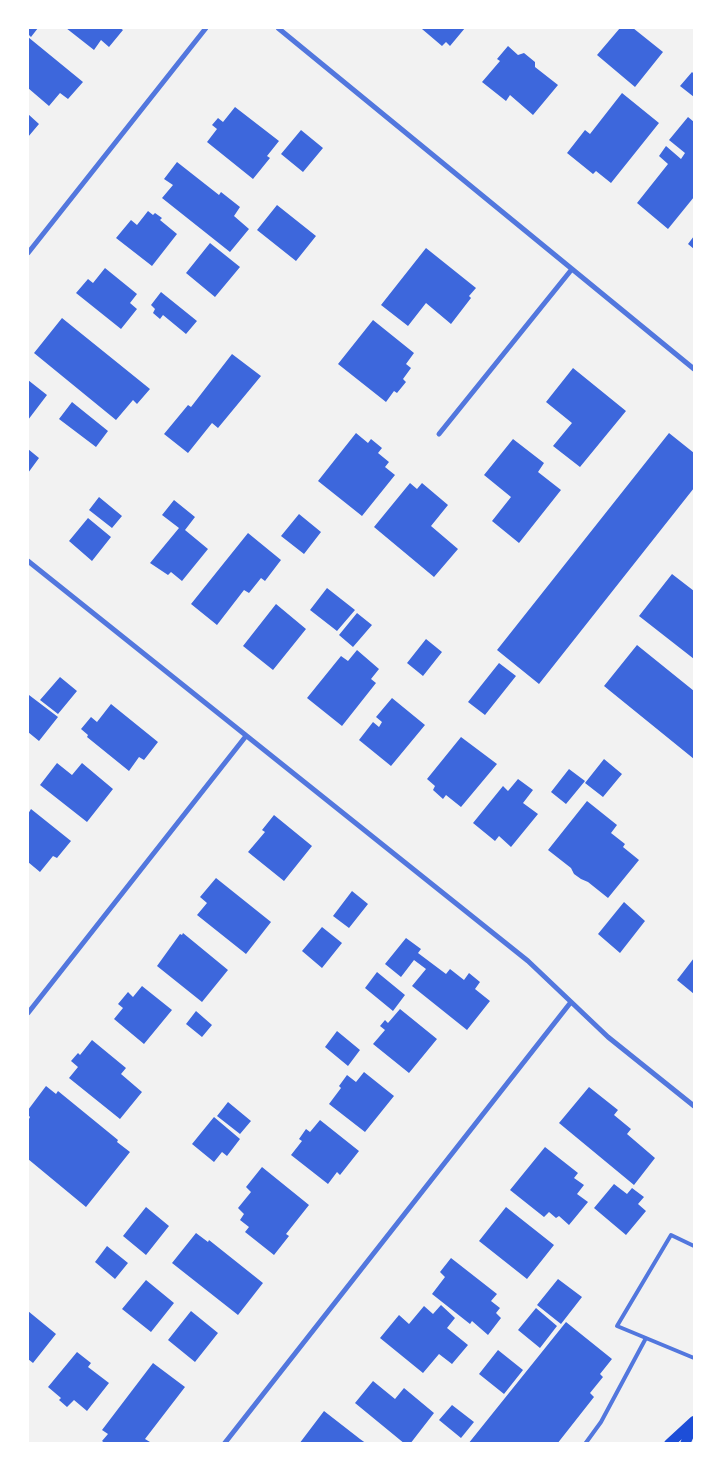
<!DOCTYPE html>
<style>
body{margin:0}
#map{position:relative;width:722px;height:1471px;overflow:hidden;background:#f2f2f2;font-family:"IBM Plex Sans",sans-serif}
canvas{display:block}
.frame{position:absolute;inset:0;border:29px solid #fff;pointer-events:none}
</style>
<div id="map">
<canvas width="722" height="1471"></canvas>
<div class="frame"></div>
</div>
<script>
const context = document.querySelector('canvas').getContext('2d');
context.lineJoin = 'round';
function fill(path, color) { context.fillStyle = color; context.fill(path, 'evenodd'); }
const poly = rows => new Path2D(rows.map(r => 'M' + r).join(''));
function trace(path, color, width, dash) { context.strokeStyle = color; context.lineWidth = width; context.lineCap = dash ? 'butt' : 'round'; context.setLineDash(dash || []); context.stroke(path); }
fill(poly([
 [28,28,38,28,31,37,28,34],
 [66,28,120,28,123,30,109,47,101,40,94,50],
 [423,28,465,28,450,46,446,42,442,46,422,29],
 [620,28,633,28,663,52,635,87,597,55],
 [28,37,83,82,68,99,60,93,49,106,28,88],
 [508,46,518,55,524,53,535,62,535,67,558,85,533,115,510,95,506,101,482,82,500,61,497,59],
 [692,72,694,74,694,97,680,86],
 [622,93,659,123,611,183,596,171,593,174,567,153,585,130,590,134],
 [235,107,279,141,267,156,270,158,253,179,207,142,217,129,212,125,218,118,223,122],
 [28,114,39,124,28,137],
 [688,117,694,122,694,197,668,229,637,203,668,164,659,156,666,146,681,159,685,153,669,140],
 [301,130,323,148,303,172,281,154],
 [177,162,219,195,221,192,240,207,234,216,249,229,230,252,162,198,173,185,164,179],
 [277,205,316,236,296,261,257,230],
 [148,211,153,215,155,213,162,218,160,220,177,234,152,266,116,238,131,220,137,225],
 [694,236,694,249,688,244],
 [210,243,240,267,215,297,186,273],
 [426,248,476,288,469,296,471,298,451,324,426,303,408,326,381,305],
 [105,268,137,294,130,303,137,309,121,329,76,293,88,279,93,283],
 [161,292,197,321,186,334,163,315,160,319,153,313,155,309,151,305],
 [62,318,150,389,137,404,133,400,116,420,34,353],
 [373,320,414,353,406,364,411,368,403,379,406,382,397,393,394,391,386,402,338,364],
 [232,354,261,376,218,428,212,423,188,453,164,434,188,405,191,407],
 [573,368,626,411,580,467,553,446,572,423,546,402],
 [28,380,47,395,28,420],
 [72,402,108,431,96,447,59,419],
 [356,433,368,443,371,439,382,448,378,453,389,462,385,467,395,475,362,516,318,481],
 [669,433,694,453,694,488,539,684,497,650],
 [513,439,544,463,538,472,561,490,519,543,492,521,511,497,484,475],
 [28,449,39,458,28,473],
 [410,483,417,489,422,483,448,505,431,526,458,549,434,577,374,527],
 [99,497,122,516,112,528,89,510],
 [174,500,195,517,185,530,208,549,182,581,171,572,168,575,150,563,179,528,162,515],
 [299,514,321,532,304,554,281,536],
 [88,518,111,537,92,561,69,541],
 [248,533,281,560,265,581,261,578,249,593,244,590,217,625,191,604],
 [672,574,694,591,694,659,639,616],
 [327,588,355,610,337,631,310,610],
 [276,604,306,629,273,670,243,646],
 [357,613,372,625,353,647,339,635],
 [426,639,442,652,423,676,407,663],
 [637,645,694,691,694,759,604,686],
 [357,650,379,669,371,679,376,683,342,726,307,698,341,656,348,661],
 [499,663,516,676,485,715,468,702],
 [60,677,77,691,58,714,40,700],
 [29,695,58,717,39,741,28,732,28,697],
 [392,698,425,725,391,766,359,740,373,722,379,727,382,722,376,717],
 [111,704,158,742,144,760,139,757,129,771,87,737,88,735,81,729,91,717,97,722],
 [461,737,497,764,461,807,446,795,443,799,433,790,435,786,427,779],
 [604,759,622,774,603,797,585,783],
 [57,763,72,775,82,763,113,789,87,822,40,785],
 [569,769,585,781,566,804,551,792],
 [518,779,533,790,523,803,538,814,511,847,499,836,495,841,473,823,503,786,508,791],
 [587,801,617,825,611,833,625,844,623,847,639,860,608,898,588,882,581,879,574,874,571,868,548,850],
 [31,809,71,841,57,858,53,856,40,872,28,862,28,814],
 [274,815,312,846,284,881,248,852,265,832,262,830],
 [216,878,271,922,246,954,197,915,207,903,200,897],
 [352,891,368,904,349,928,333,916],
 [624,902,645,921,620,953,598,934],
 [322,927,342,943,322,968,302,951],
 [183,933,228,970,202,1002,157,966,180,934,182,935],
 [406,938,421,949,418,953,446,974,450,969,464,980,469,973,480,982,475,989,490,1001,467,1030,412,986,426,969,414,960,401,977,385,964],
 [694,958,694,994,677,980],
 [377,972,405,995,393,1011,365,988],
 [142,986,172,1010,144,1044,114,1019,123,1008,118,1004,128,992,133,997],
 [400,1009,437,1039,409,1073,373,1044,385,1030,380,1026,385,1020,388,1023],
 [196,1011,212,1025,202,1037,186,1024],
 [337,1031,360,1050,348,1066,325,1047],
 [92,1040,126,1068,121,1074,142,1092,120,1119,69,1078,78,1067,71,1061,78,1053,80,1055],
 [364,1072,394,1096,365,1132,329,1104,341,1088,339,1086,347,1075,356,1082],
 [46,1086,56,1094,58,1091,118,1140,117,1142,130,1152,86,1207,28,1159,28,1121,30,1117,28,1115,28,1110],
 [589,1087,618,1110,614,1115,631,1129,627,1134,655,1158,634,1185,559,1123],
 [228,1102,251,1121,240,1134,217,1116],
 [214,1117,240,1139,227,1156,222,1152,214,1162,192,1144],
 [320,1120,359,1151,340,1175,337,1172,328,1184,291,1155,302,1141,299,1139,306,1129,310,1132],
 [545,1147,578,1173,574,1178,584,1185,577,1194,588,1202,569,1225,559,1216,556,1218,549,1212,544,1217,510,1190],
 [262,1167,309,1205,286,1234,289,1236,274,1255,245,1232,249,1227,240,1220,244,1214,238,1208,251,1192,246,1187],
 [614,1184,627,1194,632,1188,644,1197,638,1204,646,1211,626,1235,594,1208],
 [146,1207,169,1226,146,1255,123,1236],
 [506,1207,554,1245,527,1279,479,1241],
 [196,1233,208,1242,209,1240,263,1283,238,1315,172,1263],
 [107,1246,128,1263,115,1279,95,1262],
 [451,1258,497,1294,491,1301,500,1308,496,1313,501,1318,488,1335,472,1321,470,1324,432,1294,445,1277,440,1272],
 [558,1279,582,1297,561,1324,537,1305],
 [146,1280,174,1303,151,1332,122,1309],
 [441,1305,455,1318,447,1328,468,1345,452,1364,439,1354,423,1373,380,1338,399,1315,409,1324,424,1306,433,1314],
 [536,1308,557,1326,540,1348,518,1330],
 [28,1311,56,1334,33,1363,28,1359],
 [191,1311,218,1333,195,1362,168,1340],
 [566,1322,612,1359,600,1374,603,1377,590,1393,594,1397,557,1444,468,1444],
 [498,1350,523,1370,504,1394,479,1374],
 [77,1352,91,1363,88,1367,109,1383,87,1411,74,1400,67,1407,59,1400,61,1398,48,1387],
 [153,1363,185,1387,145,1439,150,1442,149,1444,106,1444,102,1441,108,1434,102,1430],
 [373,1381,395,1399,404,1388,434,1413,410,1444,405,1444,355,1403],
 [452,1405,474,1422,461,1438,439,1420],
 [324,1411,360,1439,367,1444,299,1444]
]), '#3d67dc');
trace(poly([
 [694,1246,671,1235,617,1326,694,1358],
 [585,1444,601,1422,646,1338]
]), '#5277de', 4);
trace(poly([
 [278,28,694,369],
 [28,253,206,28],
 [439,434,572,269],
 [28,561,528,961,608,1037,694,1106],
 [28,1013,246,736],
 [224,1444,571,1002]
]), '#5277de', 5);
trace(poly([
 [669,1444,694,1421],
 [685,1444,694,1424]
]), '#1d4ed8', 10);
</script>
